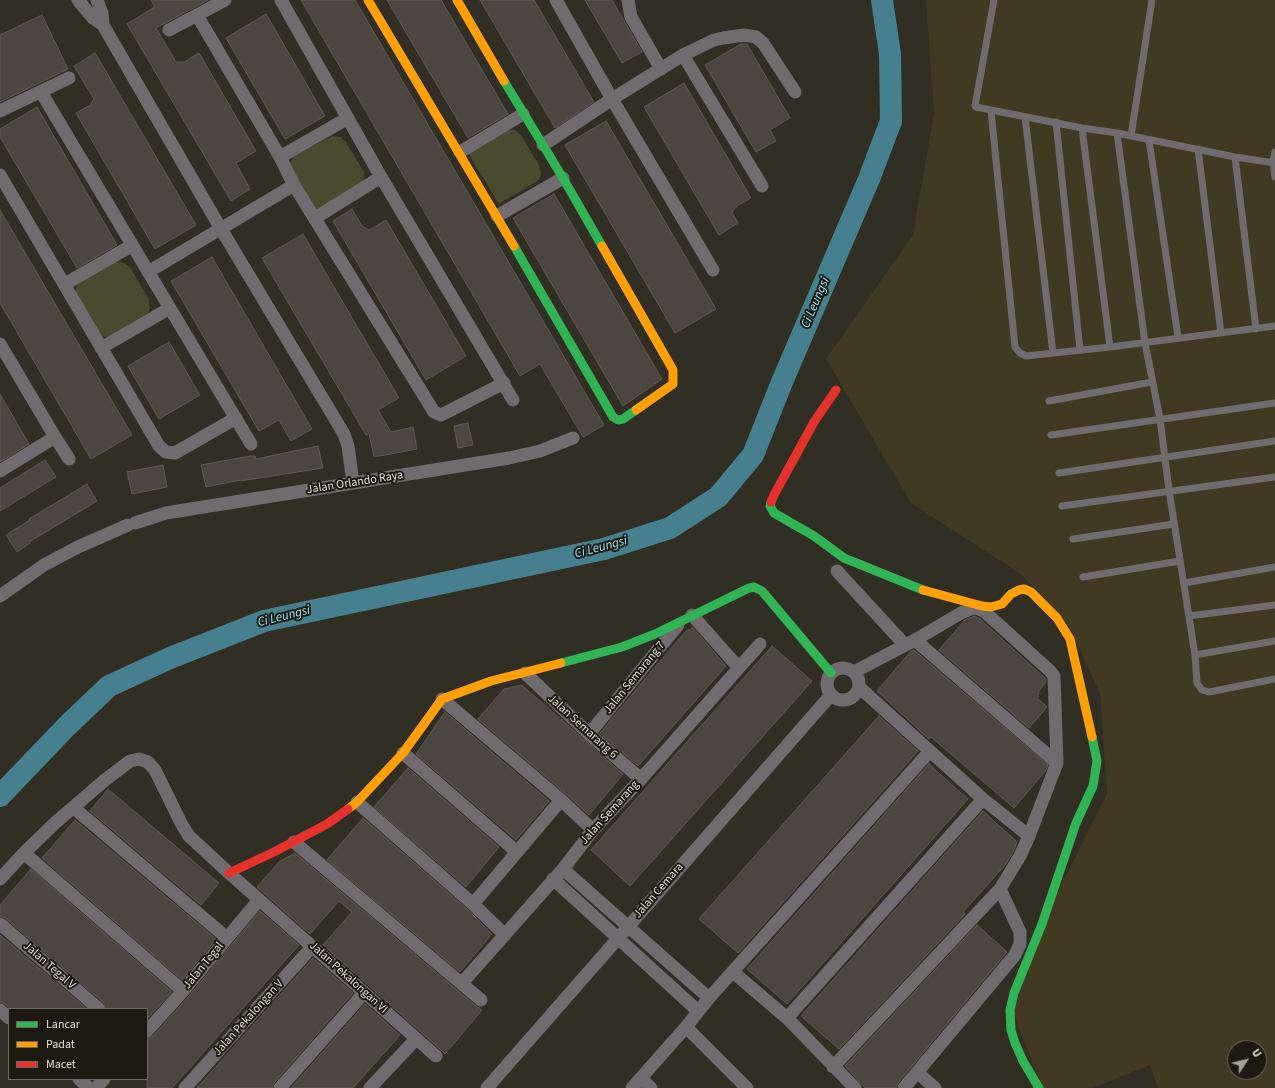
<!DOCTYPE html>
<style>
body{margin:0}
#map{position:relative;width:1275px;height:1088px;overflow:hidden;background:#312e24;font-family:"Source Sans 3",sans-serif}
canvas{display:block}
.legend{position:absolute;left:8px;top:1008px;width:140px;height:72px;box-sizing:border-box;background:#1c1911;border:1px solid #6b685f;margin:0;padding:5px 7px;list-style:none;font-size:12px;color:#e2ded3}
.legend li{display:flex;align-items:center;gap:8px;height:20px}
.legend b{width:20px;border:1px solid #6b685f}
.north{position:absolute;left:1227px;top:1040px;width:40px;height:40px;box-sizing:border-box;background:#1c1911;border:1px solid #6b685f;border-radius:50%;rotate:55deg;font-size:11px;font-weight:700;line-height:16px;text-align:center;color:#e2ded3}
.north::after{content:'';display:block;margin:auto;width:14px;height:18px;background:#a4a096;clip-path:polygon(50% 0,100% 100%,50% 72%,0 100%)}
</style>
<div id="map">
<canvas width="1275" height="1088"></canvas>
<ul class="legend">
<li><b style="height:5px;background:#30b455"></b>Lancar</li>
<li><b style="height:5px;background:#ff9f0a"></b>Padat</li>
<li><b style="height:5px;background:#e5322d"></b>Macet</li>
</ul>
<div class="north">U</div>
</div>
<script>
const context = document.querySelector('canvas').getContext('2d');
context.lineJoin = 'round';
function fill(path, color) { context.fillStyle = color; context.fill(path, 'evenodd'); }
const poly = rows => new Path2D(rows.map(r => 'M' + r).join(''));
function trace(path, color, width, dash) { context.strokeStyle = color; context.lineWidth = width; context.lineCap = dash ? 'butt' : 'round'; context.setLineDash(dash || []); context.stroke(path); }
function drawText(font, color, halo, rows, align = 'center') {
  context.font = font + ' "Source Sans 3",sans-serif'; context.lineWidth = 4; context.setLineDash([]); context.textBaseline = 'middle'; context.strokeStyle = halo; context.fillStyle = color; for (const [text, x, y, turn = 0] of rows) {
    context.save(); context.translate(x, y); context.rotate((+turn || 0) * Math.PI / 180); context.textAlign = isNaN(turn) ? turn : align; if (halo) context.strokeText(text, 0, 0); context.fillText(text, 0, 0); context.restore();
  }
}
fill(poly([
 [926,0,1275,0,1275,1088,1158,1088,1150,1065,1093,1088,1042,1088,1013,1013,1018,970,1107,794,1100,693,1066,621,1022,575,911,503,826,359,913,235,934,113],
 [1235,1048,1259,1048,1259,1072,1235,1072]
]), '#413921');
fill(poly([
 [507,129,515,130,521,135,539,165,541,174,539,180,499,204,468,153],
 [332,136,341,137,346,142,364,172,364,182,322,211,313,209,290,164,293,157],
 [116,262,124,263,130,267,148,298,150,307,148,313,108,337,100,336,75,292,77,285]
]), '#494b2e');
trace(poly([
 [0,796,67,726,109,686,170,658,264,621,604,549,670,528,718,497,753,455,782,382,869,179,891,121,890,54,882,0]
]), '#46808e', 22);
const building = poly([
 [151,0,208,0,156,28,176,62,184,62,199,53,256,151,236,163,250,189,231,201,127,24,155,7,151,0],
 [301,0,355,0,604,425,583,437,540,364,520,376,301,0],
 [387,0,441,0,508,114,468,138,387,0],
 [480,0,534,0,594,102,555,128,480,0],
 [585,0,612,0,642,52,622,63,585,0],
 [266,14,325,116,285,139,226,38,266,14],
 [42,15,68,69,0,102,0,35,42,15],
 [741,44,747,44,790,118,770,130,776,141,756,152,705,65,741,44],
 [95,53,196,225,155,249,76,113,90,105,94,99,74,66,95,53],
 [684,83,751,198,737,206,732,212,738,223,719,235,644,107,684,83],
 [37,107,117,245,77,268,0,137,0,129,37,107],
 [606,121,716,309,675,333,565,145,606,121],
 [554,194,662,379,623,406,513,218,554,194],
 [352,209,362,226,369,230,386,220,466,356,426,380,333,221,352,209],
 [0,210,132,435,91,459,0,303,0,210],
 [303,234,399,398,378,410,391,432,413,427,417,449,374,457,369,433,366,435,262,258,303,234],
 [212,257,312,429,291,441,279,420,259,431,171,281,212,257],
 [169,342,200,395,159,419,128,366,169,342],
 [0,394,29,444,0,462,0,394],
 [468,423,473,445,458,448,454,426,468,423],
 [318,446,323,468,240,481,240,480,206,487,201,465,250,456,255,456,256,459,318,446],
 [45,460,56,477,0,511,0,488,45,460],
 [163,465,167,487,132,494,127,472,163,465],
 [87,484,97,501,29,542,30,543,17,552,6,535,30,520,29,519,87,484],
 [974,616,980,619,1046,679,1046,682,1039,691,1037,698,1047,707,1029,728,939,650,965,620,974,616],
 [693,628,726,666,638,766,600,733,667,653,686,631,693,628],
 [772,646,812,681,630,886,591,850,772,646],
 [914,650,1048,765,1046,770,1014,808,931,737,929,739,877,691,911,651,914,650],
 [522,685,623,774,589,815,566,794,478,719,504,689,522,685],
 [445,712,549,801,516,840,416,754,445,712],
 [879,716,918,751,738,953,699,919,879,716],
 [929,764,968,799,787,1004,747,969,929,764],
 [408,768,499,847,466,887,374,807,408,768],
 [108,789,219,883,201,905,90,811,108,789],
 [983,811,1017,842,1013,852,1006,864,963,912,965,914,839,1049,801,1016,983,811],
 [363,818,468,910,492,934,460,972,327,860,363,818],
 [75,820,216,939,182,980,42,858,75,820],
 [295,853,476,1006,482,1010,445,1054,441,1050,323,945,352,912,339,901,310,934,257,887,279,862,295,853],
 [31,869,172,992,147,1019,147,1009,107,1009,104,1003,5,918,0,916,0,905,31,869],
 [260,911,299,945,172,1088,147,1088,147,1039,153,1036,189,996,260,911],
 [977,925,1007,952,898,1083,896,1088,865,1088,845,1066,977,925],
 [0,935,87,1009,11,1009,5,1004,0,1002,0,935],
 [313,958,353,993,274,1083,272,1088,197,1088,313,958],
 [365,1004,400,1035,353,1088,291,1088,365,1004]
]);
fill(building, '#4b463f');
trace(building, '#5f5952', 1);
trace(poly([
 [994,0,975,106,976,107,1082,128,1117,133,1235,157,1275,163],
 [991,111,1015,347,1020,353,1026,356,1110,347,1275,326],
 [1025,117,1053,353],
 [1056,122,1080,350],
 [1082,128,1110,347],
 [1117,133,1145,343,1160,419,1169,490,1195,655,1197,683,1202,690,1209,692,1275,679],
 [1131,136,1152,0],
 [1149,140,1178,337],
 [1198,149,1221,333],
 [1275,152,1273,162,1275,177],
 [1235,157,1256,329],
 [1049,401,1152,382],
 [1051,435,1275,403],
 [1059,473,1275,441],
 [1062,506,1275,477],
 [1073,539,1174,524],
 [1083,577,1180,561],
 [1184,583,1275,567],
 [1189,616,1275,605],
 [1195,655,1275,641]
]), '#706b6e', 7);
trace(poly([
 [78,0,93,18,103,25],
 [97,0,102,13,103,25,221,229,344,434,348,446,353,483],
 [281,0,381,177,513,400],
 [556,0,612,99,713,270],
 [628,0,631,17,661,69],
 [197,15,280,157,294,185,434,412,441,415,504,383],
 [169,30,225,0],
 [683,55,762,186],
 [41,92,251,444],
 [0,111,69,78],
 [543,145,612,99,683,55,714,40,723,38,744,35,756,37,763,43,795,92],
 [460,152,523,114],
 [280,157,348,118],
 [0,175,159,446,166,452,175,453,236,418],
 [497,216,563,178],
 [315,218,381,177],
 [148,272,294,185],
 [65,284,131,246],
 [0,344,55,437,69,459],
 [101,348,170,308],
 [0,471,55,437],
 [135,523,166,513,509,458,540,451,573,438],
 [837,571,905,645],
 [0,596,44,565,78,547,128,525],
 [692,615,739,668],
 [915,640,1057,763],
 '827 684a16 16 0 1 1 32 0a16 16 0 1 1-32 0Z',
 [525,673,589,734,641,779],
 [859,687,983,799,1029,836],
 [442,699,561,800,593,830],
 [589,734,678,625],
 [403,753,517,852],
 [357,802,473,904,505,935],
 [74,808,227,938],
 [294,842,481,1000],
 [24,853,183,991],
 [563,869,709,998],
 [0,879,24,853,55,823,105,780,130,761,139,759,148,762,155,770,182,825,189,836,229,873,436,1056],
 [553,879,698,1011],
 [473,904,561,800],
 [0,924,99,1009],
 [733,972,787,1018,855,1088],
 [462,983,563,869,593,830,641,779,760,644],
 [0,1010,9,1018],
 [787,1018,983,799],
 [686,1027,747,1088],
 [147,1031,183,991,259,900],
 [833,1067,1000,889,1020,856,1029,836,1057,763,1054,676,1050,671,985,612,979,609,974,608,970,609,961,613,915,640,854,672],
 [917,1072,935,1088],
 [641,1078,651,1088],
 [79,1079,89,1088],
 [96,1088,104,1079],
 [185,1088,312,947],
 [280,1088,364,993],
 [370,1088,416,1039],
 [487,1088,831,695],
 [632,1088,686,1027,709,998,930,751],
 [904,1088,1015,955,1020,944,1020,932,1000,889]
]), '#706b6e', 13);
trace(poly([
 [504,81,563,178,602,246],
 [514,246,613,417,618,420,623,419,636,410],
 [771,502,770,506,774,513,814,536,844,558,923,590],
 [561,663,622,647,655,634,749,588,754,587,762,591,831,673],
 [1039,1088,1023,1061,1015,1043,1011,1030,1010,1010,1014,993,1042,924,1076,823,1093,786,1097,761,1092,737]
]), '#30b455', 9);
trace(poly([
 [368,0,514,246],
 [457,0,504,81],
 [602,246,673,370,673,384,636,410],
 [923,590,982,606,991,607,1002,604,1011,594,1019,590,1024,589,1031,592,1057,618,1070,639,1092,737],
 [348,809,357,802,403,753,442,699,491,681,561,663]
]), '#ff9f0a', 9);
trace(poly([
 [771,502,774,495,814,422,836,390],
 [229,873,274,852,327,824,348,809]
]), '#e5322d', 9);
drawText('12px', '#e2ded3', '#1c1911', [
 ["Jalan Orlando Raya",355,483,-9],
 ["Jalan Semarang 7",635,678,-51],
 ["Jalan Semarang 6",582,727,42],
 ["Jalan Semarang",610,813,-48],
 ["Jalan Cemara",659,891,-49],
 ["Jalan Tegal V",49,966,41],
 ["Jalan Tegal",204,966,-51],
 ["Jalan Pekalongan VI",348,978,42],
 ["Jalan Pekalongan V",249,1018,-48]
]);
drawText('italic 13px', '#98e5f9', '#1c1911', [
 ["Ci Leungsi",816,303,-67],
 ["Ci Leungsi",601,548,-15],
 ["Ci Leungsi",284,617,-14]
]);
</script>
